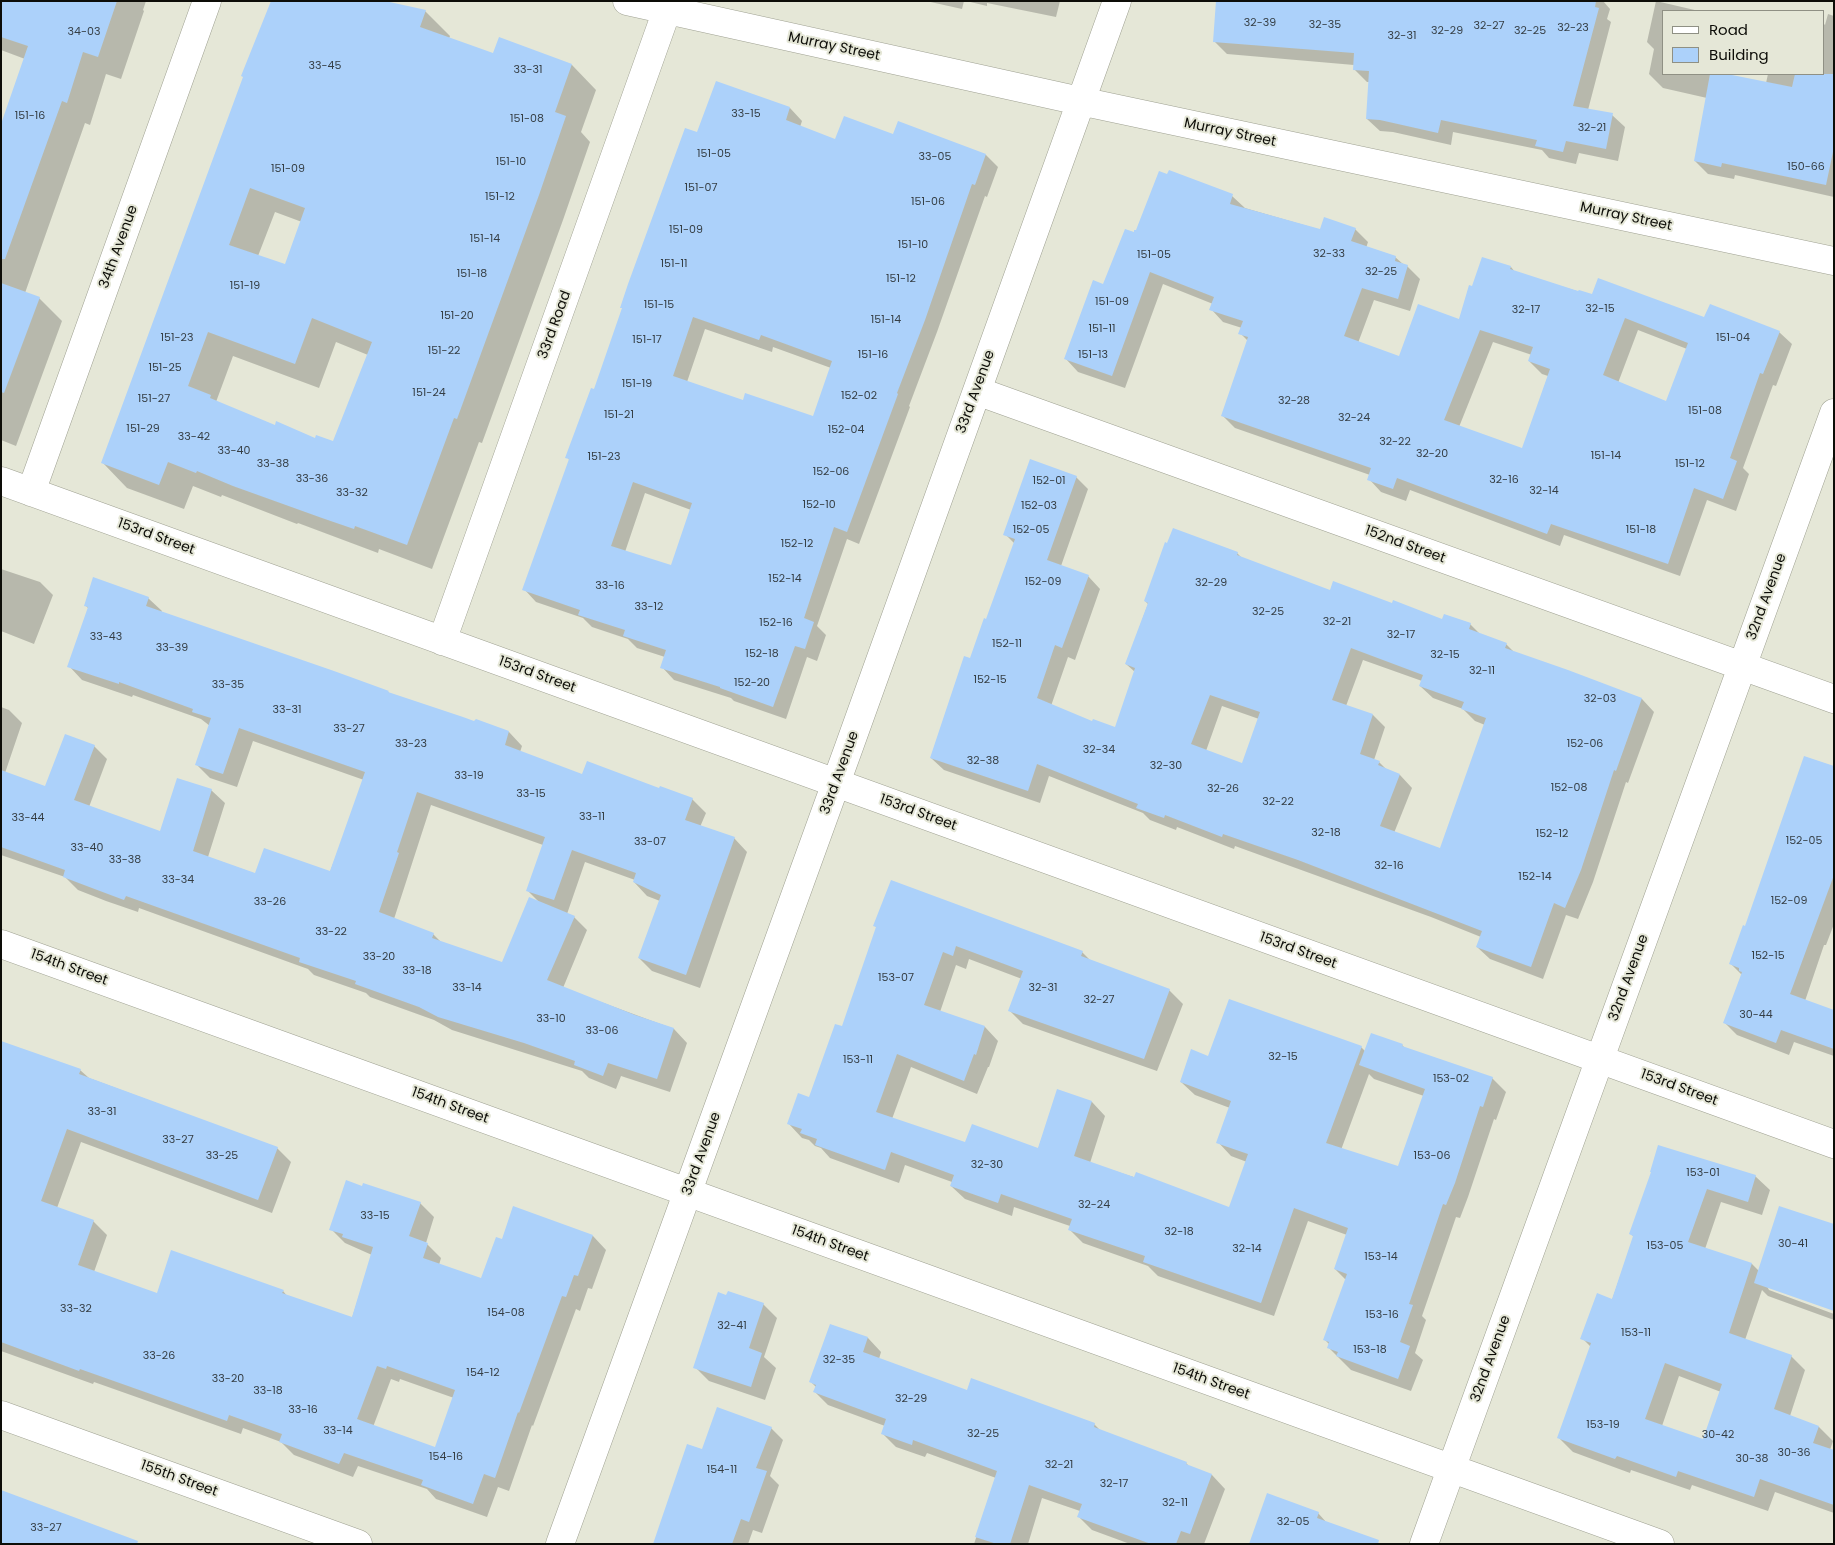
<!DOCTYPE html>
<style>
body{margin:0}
#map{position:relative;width:1835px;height:1545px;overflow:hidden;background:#e5e7d7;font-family:Poppins,sans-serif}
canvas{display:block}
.frame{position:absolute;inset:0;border:2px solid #0d0d08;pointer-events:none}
.legend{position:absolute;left:1662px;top:10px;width:162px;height:65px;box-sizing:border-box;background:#e5e7d7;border:1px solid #8f9084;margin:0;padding:6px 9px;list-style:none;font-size:15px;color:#0d0d08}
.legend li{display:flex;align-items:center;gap:10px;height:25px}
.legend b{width:25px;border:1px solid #8f9084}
</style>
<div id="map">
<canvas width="1835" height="1545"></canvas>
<div class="frame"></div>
<ul class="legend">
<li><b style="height:6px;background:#fff"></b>Road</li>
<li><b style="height:14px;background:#acd1fa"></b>Building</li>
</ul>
</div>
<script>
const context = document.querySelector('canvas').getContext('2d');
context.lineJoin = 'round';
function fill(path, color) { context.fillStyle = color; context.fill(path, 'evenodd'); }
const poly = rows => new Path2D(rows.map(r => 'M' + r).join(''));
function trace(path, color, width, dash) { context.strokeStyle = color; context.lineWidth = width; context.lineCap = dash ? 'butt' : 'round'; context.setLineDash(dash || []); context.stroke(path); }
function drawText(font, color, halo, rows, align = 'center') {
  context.font = font + ' Poppins,sans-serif'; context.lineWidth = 4; context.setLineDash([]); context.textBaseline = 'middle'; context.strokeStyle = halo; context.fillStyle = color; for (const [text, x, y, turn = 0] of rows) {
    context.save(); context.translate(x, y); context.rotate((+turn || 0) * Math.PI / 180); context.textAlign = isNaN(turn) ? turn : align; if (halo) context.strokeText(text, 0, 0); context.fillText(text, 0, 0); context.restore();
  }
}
fill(poly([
 [1,1,146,1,143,10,144,11,121,79,106,74,90,125,85,123,25,293,39,298,62,321,16,446,1,440,1,126,25,59,1,50],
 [926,1,964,1,962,9],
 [966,1,1060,1,1056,17,987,3,987,6],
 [1217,1,1603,1,1610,9,1607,19,1611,22,1588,110,1612,115,1625,127,1618,161,1579,153,1576,164,1549,158,1542,150,1453,132,1451,145,1393,132,1380,131,1367,119,1370,82,1367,82,1354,69,1354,65,1227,54,1214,41],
 [1656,1,1699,11,1664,11,1664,74,1721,74,1766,83,1768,74,1824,74,1824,24,1825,25,1828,14,1834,16,1834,197,1735,175,1734,179,1708,174,1695,161,1707,98,1663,88,1649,74,1654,49,1647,42],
 [425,11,450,36,449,39,493,54,572,65,596,90,581,132,590,142,563,220,482,443,479,442,432,569,379,549,378,553,298,523,297,524,222,495,221,497,193,486,184,509,127,488,103,463,244,77],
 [275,212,302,222,285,266,258,256],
 [336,342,368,355,333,443,315,439,276,427,216,402,233,356,319,388],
 [790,108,802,121,800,127,835,141,894,136,986,155,998,167,987,197,985,196,937,332,909,406,910,407,859,544,847,539,817,626,826,635,817,661,807,657,786,719,734,701,731,698,674,680,662,667,665,657,637,648,628,639,592,627,583,618,536,602,524,589,570,461,567,457,698,134],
 [705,329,772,352,773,347,831,368,814,418,743,401,687,382],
 [645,493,691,510,672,567,625,552],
 [1232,196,1245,208,1321,230,1355,229,1368,242,1366,248,1395,257,1403,264,1407,266,1420,279,1410,311,1374,300,1358,343,1400,358,1459,320,1473,288,1511,267,1515,272,1593,296,1705,319,1779,332,1792,344,1776,386,1773,385,1743,468,1749,474,1736,511,1707,500,1680,576,1564,535,1560,546,1410,490,1406,501,1381,492,1369,479,1370,475,1235,428,1222,415,1248,341,1240,333,1242,328,1223,322,1211,309,1213,304,1163,284,1125,388,1078,372,1066,359,1104,286,1134,234],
 [1638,330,1687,349,1667,403,1618,383],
 [1493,342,1532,355,1529,361,1542,374,1548,376,1523,449,1459,427],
 [1076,477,1088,489,1061,566,1088,576,1100,589,1075,660,1068,657,1051,706,1093,723,1115,729,1135,672,1126,664,1148,604,1145,601,1237,553,1242,558,1330,591,1393,604,1443,620,1470,624,1481,635,1506,644,1515,653,1568,671,1642,699,1654,712,1628,783,1626,782,1593,882,1578,919,1566,915,1543,979,1490,959,1477,947,1481,937,1431,917,1235,846,1234,849,1177,827,1176,830,1150,820,1143,813,1049,776,1040,803,944,770,931,758,987,620,1015,544,1005,534],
 [1363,660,1422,681,1420,686,1433,698,1463,709,1475,721,1485,725,1441,850,1394,833,1412,788,1400,775,1387,770,1379,762,1374,760,1385,727,1373,715,1346,706],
 [1222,706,1259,719,1243,764,1206,751],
 [1,569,40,582,53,595,34,644,1,631],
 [148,598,162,611,161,613,388,692,391,695,475,722,476,720,509,732,522,746,520,752,583,775,659,790,692,799,706,813,700,827,734,838,747,852,700,988,652,971,639,958,660,901,647,896,634,882,635,880,585,862,567,914,574,917,587,930,563,988,674,1029,687,1043,670,1092,621,1076,616,1089,589,1078,582,1071,452,1030,434,1020,370,997,366,993,314,975,308,969,139,908,138,912,106,901,78,890,65,877,1,855,1,707,9,710,22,723,5,773,46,787,94,746,107,759,89,807,161,833,211,790,225,803,208,857,256,874,330,872,364,780,253,741,237,787,210,778,197,765,210,726,201,719,133,695,132,697,82,680,69,666,89,609,85,605],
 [431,805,543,845,528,891,540,903,503,963,442,943,433,934,394,919],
 [1834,768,1834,924,1826,945,1824,945,1805,1001,1834,1011,1834,1056,1794,1042,1789,1055,1737,1035,1724,1022,1742,975,1731,964,1746,928],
 [875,926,1082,952,1091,961,1169,990,1183,1004,1157,1071,1023,1024,1010,1011,1022,979,969,959,966,969,956,965,940,1012,985,1027,998,1041,989,1067,988,1067,977,1094,911,1067,892,1119,966,1144,1038,1149,1058,1091,1092,1102,1105,1116,1090,1163,1230,1208,1247,1162,1231,1156,1218,1142,1230,1108,1195,1095,1181,1082,1209,1057,1361,1047,1365,1051,1402,1045,1405,1048,1492,1078,1506,1092,1496,1120,1494,1119,1468,1197,1460,1218,1456,1217,1422,1316,1426,1320,1415,1353,1423,1360,1411,1391,1351,1370,1329,1348,1330,1345,1325,1340,1346,1280,1335,1269,1347,1235,1308,1221,1274,1316,1158,1276,1148,1266,1083,1243,1069,1229,1070,1226,1014,1207,1012,1216,965,1199,951,1186,952,1182,905,1165,899,1183,830,1158,821,1148,815,1146,809,1140,802,1138,789,1124,810,1099,842,1028,877,928],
 [1369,1074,1374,1079,1424,1096,1398,1168,1341,1150],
 [1,1042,80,1070,89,1078,277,1148,291,1162,272,1213,81,1142,57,1208,93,1221,107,1235,94,1272,158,1295,283,1291,288,1297,352,1318,372,1255,345,1243,331,1229,420,1203,434,1217,426,1243,441,1258,439,1265,482,1280,503,1241,593,1236,606,1250,592,1289,588,1288,580,1311,576,1309,533,1426,532,1425,509,1491,498,1487,487,1517,436,1499,427,1489,358,1466,353,1477,294,1455,281,1442,243,1428,241,1434,94,1382,93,1384,1,1351],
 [391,1379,399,1382,400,1379,454,1398,436,1449,373,1427],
 [1652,1172,1755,1176,1770,1190,1762,1215,1721,1202,1705,1249,1752,1264,1759,1271,1769,1290,1834,1314,1834,1320,1768,1296,1762,1290,1745,1340,1791,1356,1805,1370,1790,1416,1819,1427,1833,1441,1830,1450,1834,1451,1834,1513,1775,1492,1768,1511,1692,1485,1690,1490,1631,1470,1630,1473,1573,1452,1559,1438,1591,1347,1582,1338,1612,1300,1634,1237,1631,1234],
 [1679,1376,1721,1392,1704,1441,1662,1426],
 [763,1304,777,1318,764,1357,776,1368,765,1400,709,1381,695,1367],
 [831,1325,868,1338,881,1352,879,1359,967,1392,1094,1424,1101,1431,1186,1463,1191,1468,1212,1475,1225,1489,1204,1544,1130,1544,1092,1530,1079,1517,1080,1511,1042,1498,1028,1544,974,1544,996,1478,927,1453,925,1457,896,1447,882,1433,885,1426,828,1405,815,1392,816,1387,811,1382],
 [771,1428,783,1440,770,1476,779,1485,762,1533,753,1530,748,1544,654,1544,702,1451],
 [1318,1513,1327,1523,1250,1544]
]), '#0003');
fill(poly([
 [1,1,117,1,98,57,83,52,67,103,62,101,5,259,1,259,1,124,28,46,1,37],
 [271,1,385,1,426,10,420,27,493,53,499,37,572,64,555,112,566,116,539,195,457,419,454,418,407,545,355,526,354,529,322,518,233,486,197,471,196,473,168,462,159,485,101,463,243,77,241,76],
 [250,188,305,208,285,264,229,245],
 [312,318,372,342,333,441,316,435,315,438,276,421,275,425,210,398,211,395,188,386,208,332,295,364],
 [1216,1,1596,1,1595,7,1599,8,1573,106,1613,113,1606,149,1566,141,1563,152,1535,146,1537,140,1441,120,1438,133,1380,120,1366,119,1369,71,1353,70,1354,53,1213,42],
 [1710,74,1727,74,1792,87,1795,74,1834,74,1834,147,1826,185,1722,163,1721,167,1694,161],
 [716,81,790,107,786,120,835,139,844,116,893,134,898,121,986,154,975,185,972,184,925,320,897,393,898,394,847,532,834,527,804,618,814,622,805,649,795,646,773,707,720,688,720,687,660,668,666,650,623,636,625,630,578,615,580,610,522,590,569,459,565,458,591,388,594,389,622,308,620,308,628,284,685,128,697,132],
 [693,317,759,340,761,335,832,361,813,416,745,393,743,400,673,376],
 [633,482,692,503,671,565,611,546],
 [1169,170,1233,194,1230,204,1320,229,1324,217,1356,228,1351,241,1396,256,1395,261,1408,265,1398,299,1362,288,1344,336,1399,356,1418,304,1459,319,1469,285,1472,286,1482,257,1511,266,1510,269,1578,291,1579,290,1592,294,1598,278,1704,317,1710,304,1780,331,1763,374,1760,373,1730,458,1737,461,1723,499,1694,488,1668,564,1551,524,1547,534,1397,478,1393,489,1367,480,1371,468,1221,416,1248,337,1238,334,1243,321,1209,310,1214,297,1150,272,1112,376,1064,359,1093,280,1103,284,1125,229,1134,232,1134,230,1136,230,1159,171,1167,174],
 [1625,318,1688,343,1666,401,1603,375],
 [1480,330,1533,347,1528,361,1550,369,1522,448,1444,420],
 [1,283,40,297,4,393,1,392],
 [1030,459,1077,476,1047,560,1089,575,1062,648,1055,645,1037,698,1092,721,1093,719,1115,727,1135,668,1125,664,1148,603,1144,601,1165,542,1167,543,1173,528,1238,552,1237,555,1330,590,1333,581,1392,603,1393,600,1442,619,1444,614,1471,623,1469,629,1507,643,1505,648,1568,670,1642,698,1616,771,1614,770,1581,870,1565,908,1554,903,1531,967,1476,947,1482,931,1298,860,1223,834,1222,837,1165,815,1164,818,1136,808,1138,804,1037,764,1028,791,930,758,964,656,970,658,984,618,986,619,1015,539,1003,535],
 [1351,648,1423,675,1419,686,1464,702,1461,709,1486,718,1440,848,1380,826,1400,774,1378,765,1380,761,1360,754,1373,714,1332,700],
 [1210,695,1260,712,1242,763,1191,744],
 [93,577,149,597,146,606,334,671,389,691,388,692,463,717,474,721,476,719,509,731,505,745,582,774,587,761,659,788,660,786,693,798,685,820,735,837,686,975,638,958,661,895,633,882,636,873,572,850,554,900,526,891,545,837,417,792,397,852,399,853,379,912,434,933,432,938,502,962,529,897,575,916,547,980,635,1015,674,1028,657,1079,608,1063,603,1076,574,1065,575,1061,524,1043,438,1017,419,1007,355,984,356,981,299,962,300,958,126,896,124,900,92,888,63,877,65,870,1,847,1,770,45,786,65,734,95,745,74,800,160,831,177,778,212,789,193,851,255,873,264,848,330,871,365,772,239,728,223,774,195,765,211,718,192,712,193,709,119,682,119,684,67,667,88,607,84,606],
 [1804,756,1834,766,1834,875,1790,994,1834,1010,1834,1049,1781,1030,1776,1043,1723,1023,1742,972,1739,971,1739,968,1729,964,1743,925,1745,926],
 [891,880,1083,951,1081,956,1170,989,1144,1059,1008,1011,1023,971,956,946,953,956,943,952,924,1005,985,1026,976,1055,974,1054,964,1081,897,1054,876,1112,965,1142,972,1124,1038,1148,1057,1089,1092,1101,1074,1156,1134,1177,1136,1172,1229,1207,1248,1154,1216,1143,1231,1101,1180,1082,1191,1049,1208,1056,1229,999,1362,1046,1326,1143,1398,1166,1425,1089,1359,1065,1371,1033,1403,1044,1402,1046,1493,1077,1483,1107,1480,1106,1455,1183,1446,1205,1443,1204,1409,1304,1413,1305,1400,1342,1410,1346,1398,1379,1336,1356,1338,1352,1327,1348,1329,1342,1323,1340,1347,1274,1334,1269,1348,1228,1294,1208,1261,1303,1143,1262,1145,1256,1068,1230,1072,1219,1001,1194,998,1203,950,1186,954,1175,891,1152,885,1170,815,1145,817,1139,800,1133,802,1129,787,1124,798,1093,809,1097,835,1024,842,1026,876,927,873,926],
 [1,1041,81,1069,79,1074,278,1147,258,1200,67,1129,41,1201,94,1220,78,1265,157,1293,171,1250,284,1290,282,1293,352,1317,373,1247,342,1237,343,1234,329,1230,346,1180,362,1186,363,1183,421,1202,409,1236,428,1243,423,1258,481,1278,496,1237,502,1239,513,1206,593,1235,578,1276,574,1275,566,1297,562,1296,519,1413,518,1412,495,1478,484,1474,473,1504,421,1485,423,1480,344,1453,339,1464,279,1442,282,1434,229,1415,227,1421,80,1369,79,1371,1,1342],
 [377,1366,386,1369,387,1366,455,1390,435,1447,357,1419],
 [1658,1145,1756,1175,1748,1202,1707,1189,1688,1242,1752,1263,1729,1333,1792,1355,1774,1409,1819,1426,1813,1443,1834,1450,1834,1505,1760,1479,1754,1497,1678,1471,1676,1477,1617,1456,1615,1459,1557,1438,1591,1343,1580,1339,1597,1293,1612,1299,1633,1236,1629,1234,1651,1172,1650,1172],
 [1665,1363,1722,1384,1703,1439,1645,1419],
 [1779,1206,1834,1224,1834,1311,1754,1283],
 [728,1291,764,1303,749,1348,762,1353,751,1387,693,1368,718,1292,726,1295],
 [830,1324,868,1337,863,1352,967,1390,971,1378,1095,1423,1094,1427,1187,1462,1186,1464,1212,1474,1190,1534,1181,1531,1176,1544,1151,1544,1077,1517,1082,1504,1029,1485,1010,1544,997,1544,975,1537,997,1471,913,1440,912,1445,881,1434,886,1419,813,1392,816,1385,809,1382],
 [717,1407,772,1427,756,1468,767,1471,749,1522,741,1519,732,1544,653,1544,687,1444,702,1449],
 [1,1490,138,1541,137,1544,1,1544],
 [1267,1493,1319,1512,1317,1518,1379,1540,1378,1544,1249,1544]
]), '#acd1fa');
const minor = poly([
 [627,1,1080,101,1834,261],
 [977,391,1834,699],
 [1,481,1834,1144],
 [31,492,207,1],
 [442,641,667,10],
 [1,944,1660,1544],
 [1,1415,358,1544],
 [560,1544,849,747,1117,1],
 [1424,1544,1834,413]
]);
trace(minor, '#9fa192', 29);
trace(minor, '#fff', 28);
drawText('11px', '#353e44', null, [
 ["32-39",1260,23],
 ["32-35",1325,25],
 ["32-27",1489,26],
 ["32-23",1573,28],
 ["32-29",1447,31],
 ["32-25",1530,31],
 ["34-03",84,32],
 ["32-31",1402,36],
 ["33-45",325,66],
 ["33-31",528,70],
 ["33-15",746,114],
 ["151-16",30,116],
 ["151-08",527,119],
 ["32-21",1592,128],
 ["151-05",714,154],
 ["33-05",935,157],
 ["151-10",511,162],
 ["150-66",1806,167],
 ["151-09",288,169],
 ["151-07",701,188],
 ["151-12",500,197],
 ["151-06",928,202],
 ["151-09",686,230],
 ["151-14",485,239],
 ["151-10",913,245],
 ["32-33",1329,254],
 ["151-05",1154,255],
 ["151-11",674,264],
 ["32-25",1381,272],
 ["151-18",472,274],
 ["151-12",901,279],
 ["151-19",245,286],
 ["151-09",1112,302],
 ["151-15",659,305],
 ["32-15",1600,309],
 ["32-17",1526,310],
 ["151-20",457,316],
 ["151-14",886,320],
 ["151-11",1102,329],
 ["151-23",177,338],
 ["151-04",1733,338],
 ["151-17",647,340],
 ["151-22",444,351],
 ["151-16",873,355],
 ["151-13",1093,355],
 ["151-25",165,368],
 ["151-19",637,384],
 ["151-24",429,393],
 ["152-02",859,396],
 ["151-27",154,399],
 ["32-28",1294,401],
 ["151-08",1705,411],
 ["151-21",619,415],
 ["32-24",1354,418],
 ["151-29",143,429],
 ["152-04",846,430],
 ["33-42",194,437],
 ["32-22",1395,442],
 ["33-40",234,451],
 ["32-20",1432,454],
 ["151-14",1606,456],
 ["151-23",604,457],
 ["33-38",273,464],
 ["151-12",1690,464],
 ["152-06",831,472],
 ["33-36",312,479],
 ["32-16",1504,480],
 ["152-01",1049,481],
 ["32-14",1544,491],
 ["33-32",352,493],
 ["152-10",819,505],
 ["152-03",1039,506],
 ["152-05",1031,530],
 ["151-18",1641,530],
 ["152-12",797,544],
 ["152-14",785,579],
 ["152-09",1043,582],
 ["32-29",1211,583],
 ["33-16",610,586],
 ["33-12",649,607],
 ["32-25",1268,612],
 ["32-21",1337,622],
 ["152-16",776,623],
 ["32-17",1401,635],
 ["33-43",106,637],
 ["152-11",1007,644],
 ["33-39",172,648],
 ["152-18",762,654],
 ["32-15",1445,655],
 ["32-11",1482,671],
 ["152-15",990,680],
 ["152-20",752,683],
 ["33-35",228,685],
 ["32-03",1600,699],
 ["33-31",287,710],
 ["33-27",349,729],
 ["33-23",411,744],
 ["152-06",1585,744],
 ["32-34",1099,750],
 ["32-38",983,761],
 ["32-30",1166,766],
 ["33-19",469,776],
 ["152-08",1569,788],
 ["32-26",1223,789],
 ["33-15",531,794],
 ["32-22",1278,802],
 ["33-11",592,817],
 ["33-44",28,818],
 ["32-18",1326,833],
 ["152-12",1552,834],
 ["152-05",1804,841],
 ["33-07",650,842],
 ["33-40",87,848],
 ["33-38",125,860],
 ["32-16",1389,866],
 ["152-14",1535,877],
 ["33-34",178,880],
 ["152-09",1789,901],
 ["33-26",270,902],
 ["33-22",331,932],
 ["152-15",1768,956],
 ["33-20",379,957],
 ["33-18",417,971],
 ["153-07",896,978],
 ["33-14",467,988],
 ["32-31",1043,988],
 ["32-27",1099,1000],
 ["30-44",1756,1015],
 ["33-10",551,1019],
 ["33-06",602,1031],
 ["32-15",1283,1057],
 ["153-11",858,1060],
 ["153-02",1451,1079],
 ["33-31",102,1112],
 ["33-27",178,1140],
 ["33-25",222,1156],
 ["153-06",1432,1156],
 ["32-30",987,1165],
 ["153-01",1703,1173],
 ["32-24",1094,1205],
 ["33-15",375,1216],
 ["32-18",1179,1232],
 ["30-41",1793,1244],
 ["153-05",1665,1246],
 ["32-14",1247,1249],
 ["153-14",1381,1257],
 ["33-32",76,1309],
 ["154-08",506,1313],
 ["153-16",1382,1315],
 ["32-41",732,1326],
 ["153-11",1636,1333],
 ["153-18",1370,1350],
 ["33-26",159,1356],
 ["32-35",839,1360],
 ["154-12",483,1373],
 ["33-20",228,1379],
 ["33-18",268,1391],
 ["32-29",911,1399],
 ["33-16",303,1410],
 ["153-19",1603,1425],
 ["33-14",338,1431],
 ["32-25",983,1434],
 ["30-42",1718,1435],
 ["30-36",1794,1453],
 ["154-16",446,1457],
 ["30-38",1752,1459],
 ["32-21",1059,1465],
 ["154-11",722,1470],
 ["32-17",1114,1484],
 ["32-11",1175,1503],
 ["32-05",1293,1522],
 ["33-27",46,1528]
]);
drawText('14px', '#0d0d08', '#e5e7d7', [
 ["Murray Street",834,47,12],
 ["Murray Street",1230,133,12],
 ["Murray Street",1626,217,12],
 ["34th Avenue",119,247,-70],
 ["33rd Road",555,325,-70],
 ["33rd Avenue",976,392,-70],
 ["153rd Street",156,537,20],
 ["152nd Street",1405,545,20],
 ["32nd Avenue",1767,597,-70],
 ["153rd Street",537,675,20],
 ["33rd Avenue",840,773,-70],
 ["153rd Street",918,813,20],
 ["153rd Street",1298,951,20],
 ["154th Street",69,968,20],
 ["32nd Avenue",1629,978,-70],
 ["153rd Street",1679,1088,20],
 ["154th Street",450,1106,20],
 ["33rd Avenue",702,1154,-70],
 ["154th Street",830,1244,20],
 ["32nd Avenue",1491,1359,-70],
 ["154th Street",1211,1382,20],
 ["155th Street",179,1479,20]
]);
</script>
